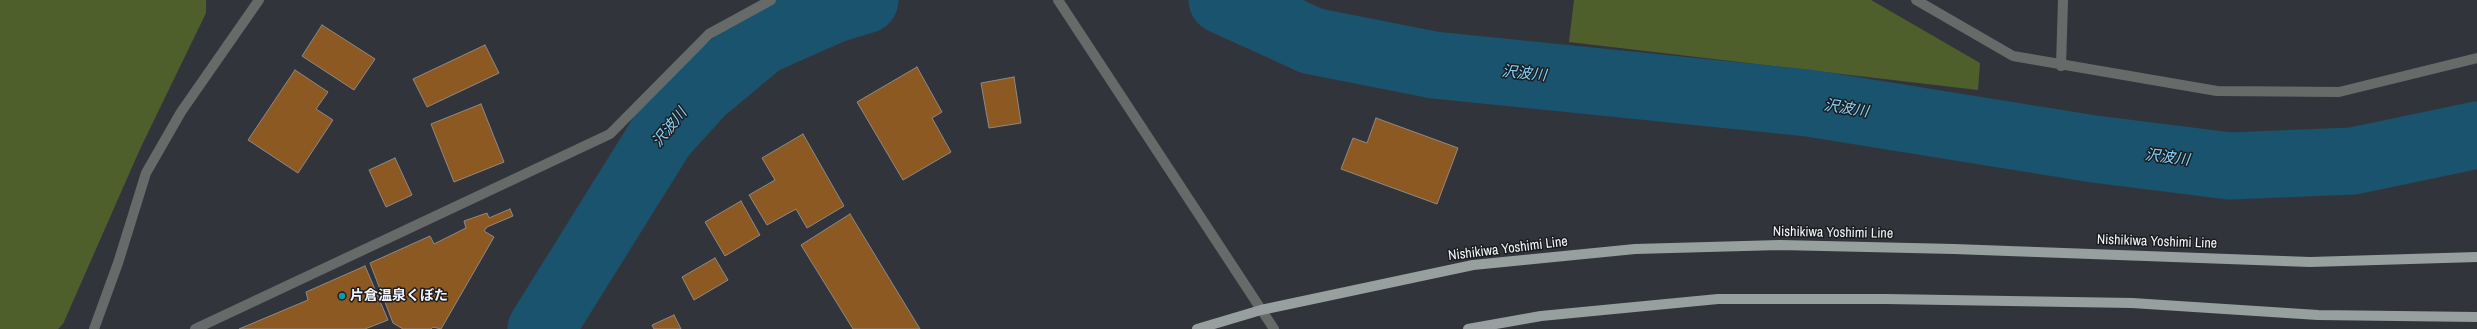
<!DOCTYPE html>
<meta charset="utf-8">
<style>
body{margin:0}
canvas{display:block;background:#31353b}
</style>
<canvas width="2477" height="329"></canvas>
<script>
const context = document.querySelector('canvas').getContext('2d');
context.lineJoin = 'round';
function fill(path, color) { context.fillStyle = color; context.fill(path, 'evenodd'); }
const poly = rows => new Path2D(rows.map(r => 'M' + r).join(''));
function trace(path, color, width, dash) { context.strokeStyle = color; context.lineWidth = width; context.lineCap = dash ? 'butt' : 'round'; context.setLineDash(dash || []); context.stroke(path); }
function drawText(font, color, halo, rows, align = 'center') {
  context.font = font + ' "Archivo Narrow","Noto Sans JP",sans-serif'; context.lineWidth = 3; context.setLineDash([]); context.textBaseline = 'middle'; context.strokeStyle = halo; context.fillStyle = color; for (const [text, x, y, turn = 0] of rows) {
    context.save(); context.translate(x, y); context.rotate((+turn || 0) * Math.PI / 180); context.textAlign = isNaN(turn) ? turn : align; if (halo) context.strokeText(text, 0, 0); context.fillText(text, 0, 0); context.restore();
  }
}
fill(poly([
 [0,0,206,0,206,13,140,149,63,324,58,329,0,329],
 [1574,0,1871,0,1980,63,1978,90,1569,42]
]), '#4f5f2b');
trace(poly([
 [1222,0,1312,41,1434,65,1808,103,2094,149,2230,166,2353,161,2477,135],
 [541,329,662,135,702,91,762,41,832,10,865,0]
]), '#1a536d', 67);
const building = poly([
 [322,25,375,59,354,90,302,56,322,25],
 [485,45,499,73,427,107,413,79,485,45],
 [917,67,942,112,932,118,951,152,903,180,857,102,917,67],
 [295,70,328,92,316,109,333,120,298,173,248,140,295,70],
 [1014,77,1021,123,989,128,981,83,1014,77],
 [481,104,504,162,454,182,431,124,481,104],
 [1376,118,1458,148,1437,204,1341,169,1353,138,1367,143,1376,118],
 [803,134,844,206,807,228,796,209,767,225,749,195,775,180,762,158,803,134],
 [395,158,412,195,386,207,369,170,395,158],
 [741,201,760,235,725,256,705,222,741,201],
 [510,209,513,216,487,227,484,231,494,237,441,329,433,327,431,329,403,329,393,323,370,263,430,236,434,244,466,228,464,221,487,213,489,218,510,209],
 [850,214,920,329,853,329,801,245,850,214],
 [715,258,728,280,694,300,682,277,715,258],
 [365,266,388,320,365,329,239,329,308,300,306,292,365,266],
 [674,315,681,329,654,329,652,325,674,315]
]);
fill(building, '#8c5923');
trace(building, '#908983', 1);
trace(poly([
 [1058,0,1274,329],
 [1916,0,2013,56,2217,91,2339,92,2477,58],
 [2061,66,2063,0],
 [94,329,118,263,146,173,181,112,259,0],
 [195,329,610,134,709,34,771,0]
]), '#666b6a', 10);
trace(poly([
 [1197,329,1261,310,1473,265,1635,249,1780,245,1954,249,2310,262,2477,257],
 [1468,329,1541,316,1718,299,1886,299,2132,303,2318,315,2477,317]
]), '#97a09f', 10);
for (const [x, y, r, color] of [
 [342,296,4,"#0f9aa8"]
]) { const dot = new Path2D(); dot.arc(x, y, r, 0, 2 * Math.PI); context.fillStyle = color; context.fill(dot); trace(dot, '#1b1c1f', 1.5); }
drawText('14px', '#f3f5f9', '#1b1c1f', [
 ["Nishikiwa Yoshimi Line",1833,233,1],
 ["Nishikiwa Yoshimi Line",2157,242,2],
 ["Nishikiwa Yoshimi Line",1508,249,-7]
]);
drawText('bold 14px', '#f3f5f9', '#1b1c1f', [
 ["片倉温泉くぼた",350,296]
], 'left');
drawText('italic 15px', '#88d1f7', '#1b1c1f', [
 ["沢波川",1524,74,6],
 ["沢波川",1846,109,9],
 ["沢波川",670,128,-51],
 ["沢波川",2167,158,7]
]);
</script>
